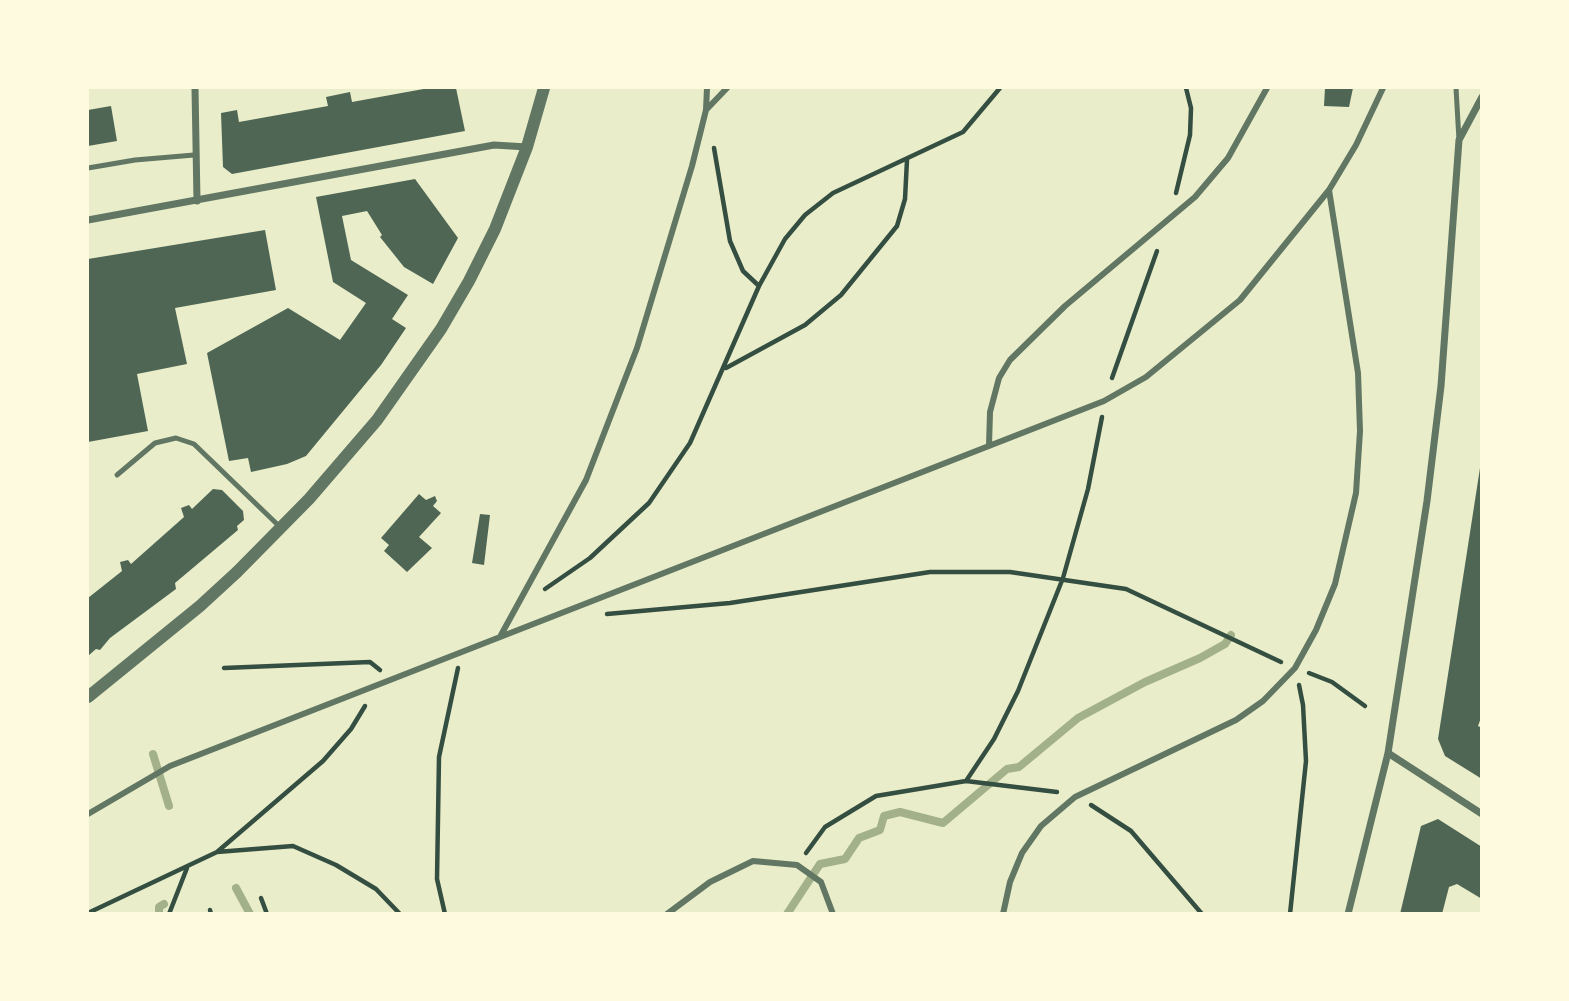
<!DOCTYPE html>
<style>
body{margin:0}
#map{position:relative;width:1569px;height:1001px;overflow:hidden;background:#e9edc9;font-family:Helvetica,sans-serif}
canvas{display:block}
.frame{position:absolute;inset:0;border:89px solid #fefae0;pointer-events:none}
</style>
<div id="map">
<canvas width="1569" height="1001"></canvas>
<div class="frame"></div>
</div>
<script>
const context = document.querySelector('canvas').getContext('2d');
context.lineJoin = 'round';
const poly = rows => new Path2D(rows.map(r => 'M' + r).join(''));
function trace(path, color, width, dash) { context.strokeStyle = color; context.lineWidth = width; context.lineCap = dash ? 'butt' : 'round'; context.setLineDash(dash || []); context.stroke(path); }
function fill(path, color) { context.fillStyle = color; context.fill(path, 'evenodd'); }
trace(poly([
 [153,754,169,806],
 [236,888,250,914],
 [159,914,159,907,164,904],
 [787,914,820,864,845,859,859,838,880,830,884,816,900,812,943,823,1007,769,1019,767,1078,718,1145,682,1200,658,1225,644,1231,635]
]), '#a3b18a', 8);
fill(poly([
 [429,88,456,88,465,131,232,174,223,167,221,113,237,110,239,122,328,106,326,97,350,92,352,102],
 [1325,88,1353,88,1349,107,1324,106],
 [111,106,117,141,88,146,88,110],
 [415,179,458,238,433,284,404,267,380,237,382,235,367,211,342,216,351,260,408,295,392,319,406,328,381,365,306,456,287,464,251,472,248,458,229,461,207,353,288,308,340,340,366,303,333,282,316,197],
 [265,230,276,290,175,308,187,364,137,374,148,431,88,442,88,259],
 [1480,468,1482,715,1478,726,1482,728,1482,779,1445,756,1438,739],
 [213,489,222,490,243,511,244,520,237,526,238,530,175,583,176,589,110,638,100,650,96,649,88,656,88,598,122,571,120,562,128,560,131,564,184,517,181,508,189,505,192,509],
 [419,494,426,500,435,496,437,501,433,506,441,513,419,537,432,548,407,572,384,551,389,545,381,538],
 [480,514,490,515,484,565,472,563],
 [1438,819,1482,847,1482,899,1457,884,1449,887,1442,914,1400,914,1421,826]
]), '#4f6655');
trace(poly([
 [714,148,730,241,743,271,759,286],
 [1176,193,1190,135,1191,108,1186,88],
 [726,368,805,325,841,295,897,226,905,199,907,160],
 [1112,378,1157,251],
 [545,589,590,558,649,503,690,443,759,286,785,239,805,215,833,193,963,132,1000,88],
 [607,614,730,603,930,572,1010,572,1126,589,1281,662],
 [224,668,370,662,380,670],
 [1309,673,1332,682,1365,706],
 [966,781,994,739,1018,691,1063,578,1088,489,1102,417],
 [1091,805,1131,831,1202,914],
 [217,852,323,761,351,729,365,706],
 [806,853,825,827,876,796,966,781,1057,792],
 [261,898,267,914],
 [210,910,211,914],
 [88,913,217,852,293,846,336,865,376,889,400,914],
 [169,914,187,868],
 [445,914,437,879,439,757,458,668],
 [1290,914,1306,761,1303,705,1299,685]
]), '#344e41', 4.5);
trace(poly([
 [1456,88,1459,140],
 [88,168,135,160,194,155],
 [117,475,155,443,176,438,194,444,279,526]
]), '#617663', 5);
trace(poly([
 [706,110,727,88],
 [989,446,990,412,999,378,1010,360,1065,306,1195,197,1228,158,1267,88],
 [501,635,586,480,637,348,692,166,706,110,707,88],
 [88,814,170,766,1104,401,1146,377,1240,300,1329,190,1356,145,1383,88],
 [667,914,710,882,753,861,797,865,821,882,833,914],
 [1003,914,1010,882,1022,853,1041,826,1075,797,1236,720,1263,701,1295,668,1316,630,1335,584,1356,493,1360,431,1358,373,1329,190]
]), '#617663', 6);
trace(poly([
 [195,88,197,201],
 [88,220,494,145,527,147],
 [1388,753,1482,814],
 [1348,914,1388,753,1427,501,1441,386,1459,140,1482,97]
]), '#617663', 7);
trace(poly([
 [88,697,200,606,237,572,309,499,377,420,441,329,469,281,495,229,527,147,544,88]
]), '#617663', 12);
</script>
